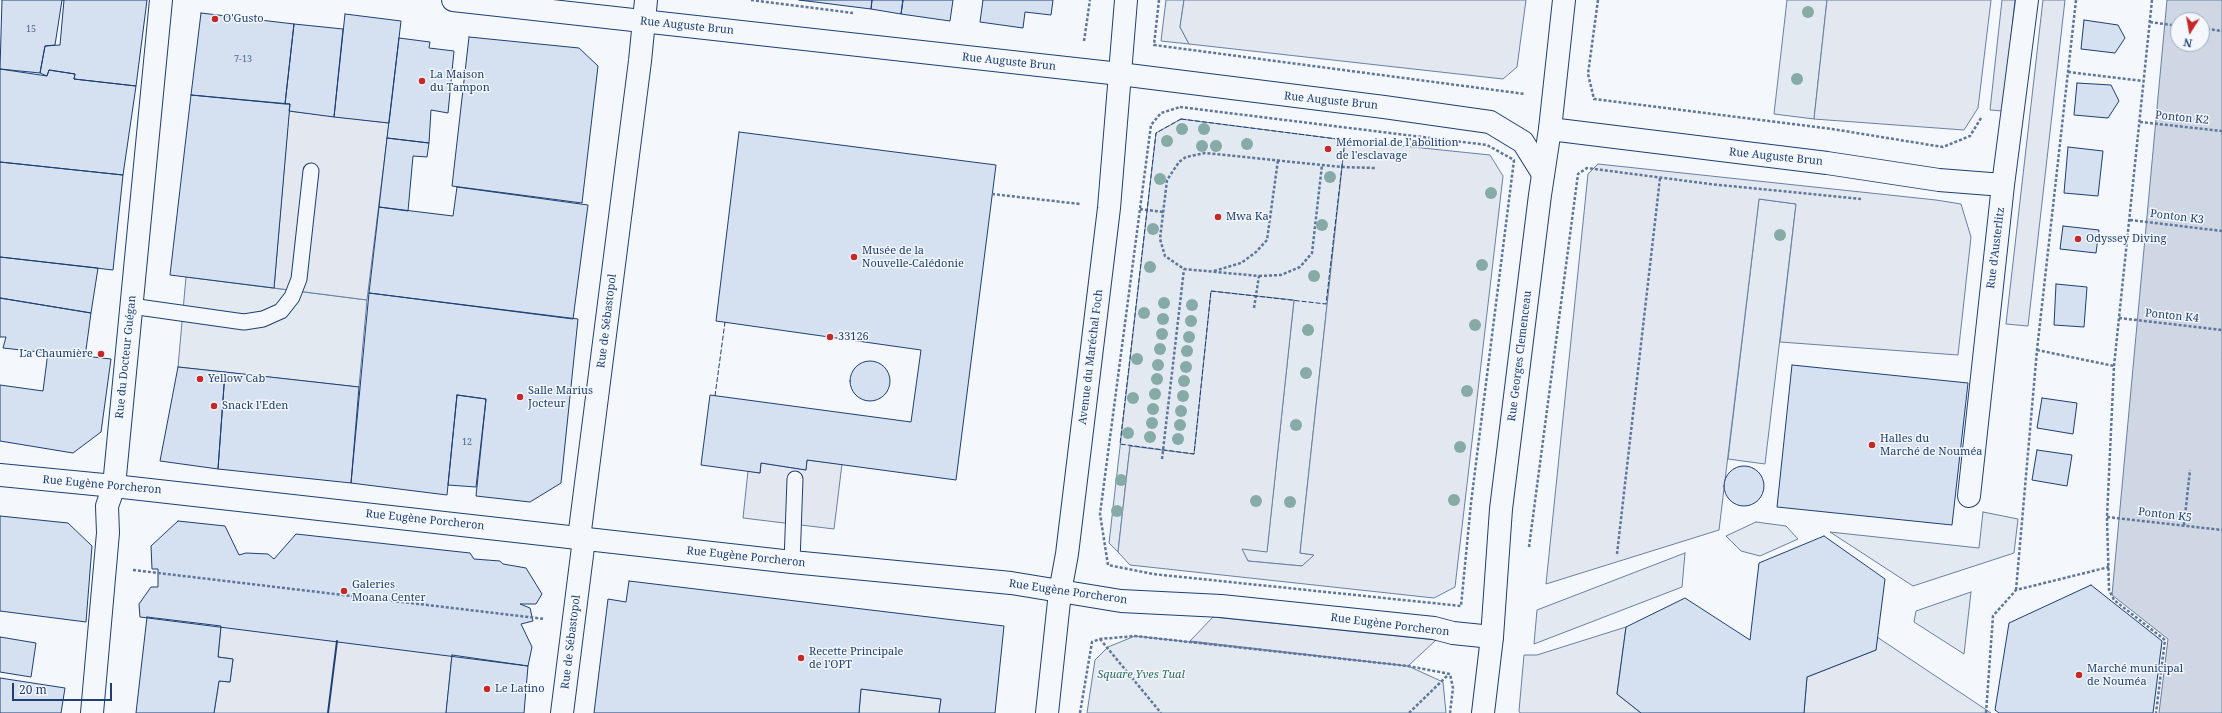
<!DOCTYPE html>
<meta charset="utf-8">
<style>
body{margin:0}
#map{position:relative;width:2222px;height:713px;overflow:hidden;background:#f4f7fb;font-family:"Noto Serif",serif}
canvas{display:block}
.north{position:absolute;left:2170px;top:12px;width:40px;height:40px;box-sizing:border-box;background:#f4f7fb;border:1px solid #9eadc5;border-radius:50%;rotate:191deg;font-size:11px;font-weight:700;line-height:16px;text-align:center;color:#1d3f73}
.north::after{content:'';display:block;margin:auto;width:14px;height:18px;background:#c62828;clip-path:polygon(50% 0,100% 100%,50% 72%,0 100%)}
.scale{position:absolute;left:12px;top:683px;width:100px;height:18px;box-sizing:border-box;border:2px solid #1d3f73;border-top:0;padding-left:5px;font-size:12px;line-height:14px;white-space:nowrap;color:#1d3f73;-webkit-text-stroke:3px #f4f7fb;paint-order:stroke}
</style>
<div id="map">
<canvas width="2222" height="713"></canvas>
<div class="north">N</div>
<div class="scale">20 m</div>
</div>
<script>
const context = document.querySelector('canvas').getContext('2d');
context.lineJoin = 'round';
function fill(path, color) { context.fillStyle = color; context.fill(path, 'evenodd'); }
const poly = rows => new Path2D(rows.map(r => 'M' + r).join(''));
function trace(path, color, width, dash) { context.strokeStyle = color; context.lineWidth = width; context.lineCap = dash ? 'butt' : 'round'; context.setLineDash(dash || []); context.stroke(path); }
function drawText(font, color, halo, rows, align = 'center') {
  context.font = font + ' "Noto Serif",serif'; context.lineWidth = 3; context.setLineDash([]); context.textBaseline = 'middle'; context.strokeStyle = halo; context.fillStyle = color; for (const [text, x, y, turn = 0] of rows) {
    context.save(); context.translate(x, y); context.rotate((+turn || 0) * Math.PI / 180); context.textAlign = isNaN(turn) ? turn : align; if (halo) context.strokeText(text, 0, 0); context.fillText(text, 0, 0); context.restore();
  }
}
const green = poly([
 [1166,0,1184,0,1180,27,1189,44,1161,41,1166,0],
 [1787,0,1827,0,1814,119,1774,114,1787,0],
 [1181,119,1345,140,1300,553,1315,555,1302,566,1248,561,1241,548,1267,551,1294,300,1185,542,1130,446,1118,552,1109,543,1156,133,1181,119],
 [1759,199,1796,204,1765,464,1728,459,1759,199],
 [186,277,367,300,359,387,178,367,186,277],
 [1983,512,2018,519,2014,553,1913,586,1830,532,1979,548,1983,512],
 [1756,522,1786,526,1798,539,1760,556,1741,551,1726,536,1756,522],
 [1685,553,1682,587,1534,644,1537,610,1685,553],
 [1971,592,1964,654,1914,622,1916,611,1971,592],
 [1135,636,1408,666,1443,682,1446,713,1087,713,1095,660,1108,647,1135,636],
 [861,689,941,699,939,713,859,713,861,689]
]);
fill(green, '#e3e9f0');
trace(green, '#687fa3', 1);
const parking = poly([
 [1184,0,1526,0,1517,67,1503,79,1189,44,1180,27,1184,0],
 [1827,0,1991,0,1978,108,1964,130,1814,119,1827,0],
 [2002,0,2015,0,2003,111,1990,110,2002,0],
 [2043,0,2065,0,2028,326,2006,324,2043,0],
 [289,111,389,123,367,300,274,288,289,111],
 [1345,140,1490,155,1503,176,1455,587,1434,598,1130,565,1118,552,1130,446,1194,454,1211,291,1294,300,1267,552,1242,549,1248,561,1302,566,1314,555,1300,553,1345,140],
 [1598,164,1936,200,1961,204,1971,237,1958,355,1780,342,1796,204,1759,199,1719,530,1546,584,1588,174,1598,164],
 [807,460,842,464,834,529,743,518,748,471,760,473,761,463,806,470,807,460],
 [1213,617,1436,640,1408,666,1190,641,1213,617],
 [221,626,452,655,446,713,214,713,219,681,230,682,233,659,218,657,221,626],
 [1626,627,1617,694,1641,713,1520,713,1519,711,1524,655,1537,655,1626,627],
 [1877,637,1991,713,1804,713,1807,677,1876,650,1877,637]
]);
fill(parking, '#e3e8f0');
trace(parking, '#687fa3', 1);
const water = poly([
 [2167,0,2222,0,2222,713,2159,713,2168,639,2112,595,2167,0],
 [2178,20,2202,20,2202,44,2178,44,2178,20]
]);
fill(water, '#cfd7e4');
trace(water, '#687fa3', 1);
const building = poly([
 [2,0,64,0,60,45,45,46,40,73,0,69,2,0],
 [62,0,147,0,136,86,74,79,75,74,49,70,47,76,40,73,45,46,55,45,62,0],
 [799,0,872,0,871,9,799,0],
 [872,0,903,0,901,14,871,9,872,0],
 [903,0,953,0,950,21,901,14,903,0],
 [983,0,1053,0,1051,15,1025,12,1023,28,980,22,983,0],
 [201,13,294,24,285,104,191,95,201,13],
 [345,14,401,21,389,123,334,117,345,14],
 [2084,20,2118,25,2125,38,2115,53,2081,49,2084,20],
 [294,24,343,29,334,117,289,111,290,104,285,104,294,24],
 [469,37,579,48,598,66,582,203,452,186,469,37],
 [399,38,430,42,429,48,454,51,448,113,431,110,429,143,387,138,399,38],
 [0,69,47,76,49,70,75,74,74,79,136,86,123,175,0,162,0,69],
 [2077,83,2111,85,2119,101,2108,118,2074,115,2077,83],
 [191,95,290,104,274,288,170,275,191,95],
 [739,132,996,165,956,480,807,460,806,470,761,463,760,473,701,465,710,395,911,422,921,350,716,321,739,132],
 [387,138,429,143,427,157,413,156,408,211,379,207,387,138],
 [2068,147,2103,151,2098,196,2064,193,2068,147],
 [0,162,123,175,113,270,0,257,0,162],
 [457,187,588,205,573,319,369,293,379,207,453,216,457,187],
 [2063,226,2099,230,2096,253,2060,249,2063,226],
 [0,257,98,268,91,313,0,298,0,257],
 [2056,284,2087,287,2084,327,2054,325,2056,284],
 [369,293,578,319,561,483,530,502,476,496,486,399,457,395,447,495,351,483,369,293],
 [0,298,91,313,85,357,3,348,6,337,0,337,0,298],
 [48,352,111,359,101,432,73,453,0,441,0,385,43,391,48,352],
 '850 381a20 20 0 1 1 40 0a20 20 0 1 1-40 0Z',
 [1792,365,1968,383,1952,525,1777,507,1792,365],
 [178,367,225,372,218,469,160,461,178,367],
 [225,372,359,387,351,483,218,469,225,372],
 [457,395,486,399,476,487,448,485,457,395],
 [2042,398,2077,403,2073,434,2037,428,2042,398],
 [2037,450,2072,455,2067,486,2032,480,2037,450],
 '1724 486a20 20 0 1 1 40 0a20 20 0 1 1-40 0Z',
 [0,516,68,523,92,546,86,622,0,611,0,516],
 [178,521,225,526,239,555,246,553,268,554,274,559,296,534,470,553,474,559,500,561,503,564,526,568,542,594,536,604,520,604,530,608,533,621,521,624,532,647,528,666,140,617,139,604,151,587,158,587,158,569,152,569,151,546,178,521],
 [1824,536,1885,579,1876,650,1807,677,1804,713,1641,713,1617,694,1626,627,1685,598,1750,640,1759,563,1824,536],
 [629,581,1004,626,995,713,939,713,941,699,861,689,859,713,594,713,608,599,626,602,629,581],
 [2091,585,2162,641,2153,713,1999,713,1995,710,2009,623,2091,585],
 [147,617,221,626,218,657,233,659,230,682,219,681,214,713,136,713,147,617],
 [0,637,36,643,31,677,0,672,0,637],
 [452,655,528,666,524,713,446,713,452,655],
 [0,678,65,688,61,713,0,713,0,678]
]);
fill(building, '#d5e0f0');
trace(building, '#1d3f73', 1);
const service = poly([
 [131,306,244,322,263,319,281,311,292,297,299,279,311,171],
 [792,562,795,479]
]);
const minor = poly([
 [1550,129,1827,163,1939,180,2003,185],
 [1969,496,2003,185,2027,0],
 [92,713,108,533,107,506,114,486,161,0],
 [562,713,583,547,579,538,640,61,646,0]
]);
const tertiary = poly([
 [453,0,1120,74,1384,107,1490,122,1523,142,1543,174],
 [0,475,114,486,792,562,1011,583,1121,601,1221,606,1434,628,1453,633,1492,637]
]);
const primary = poly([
 [1047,713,1060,592,1067,554,1109,208,1126,0],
 [1483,713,1492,637,1501,509,1540,195,1550,129,1564,0]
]);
trace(service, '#1d3f73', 17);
trace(minor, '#1d3f73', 24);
trace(tertiary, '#1d3f73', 24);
trace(primary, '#1d3f73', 24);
trace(poly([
 [751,0,853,13],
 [1159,0,1154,45,1525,94],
 [1598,0,1588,74,1594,99,1832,129,1943,147,1970,136,1981,118],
 [2152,0,2114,366,2107,517,2109,590,2114,600,2165,640,2156,713],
 [2150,22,2178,26],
 [2202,28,2222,31],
 [1084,41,1090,0],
 [2068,72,2143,81],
 [1180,107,1487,145,1514,160,1471,503,1461,606,1153,574,1108,565,1100,514,1151,125,1161,113,1180,107],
 [2140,122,2222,131],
 [992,194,1080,204],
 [1140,209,1163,212],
 [2130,220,2222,231],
 [1214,271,1241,263,1256,252,1267,240,1278,160],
 [1259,276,1281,275,1300,267,1312,253,1322,165],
 [1254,308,1259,276,1184,269,1165,256,1160,239,1167,180,1179,162,1186,157,1205,153,1342,167,1375,168],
 [2119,318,2222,330],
 [2037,350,2114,366],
 [1162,459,1184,269],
 [2107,517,2222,530],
 [2184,525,2190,470],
 [1529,547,1578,174,1587,168,1710,184,1861,199],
 [1617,554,1660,178],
 [133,570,545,619],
 [2016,590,2037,350,2076,0],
 [1100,639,1161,713],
 [1080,713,1092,642,1100,639,1135,636,1408,666,1450,674,1453,688,1450,713],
 [1409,713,1449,674],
 [1986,713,1993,616,2016,590,2109,567]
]), '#5e769c', 2.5, [3, 2]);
trace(service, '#f4f7fb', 15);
trace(minor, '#f4f7fb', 22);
trace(tertiary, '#f4f7fb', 22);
trace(primary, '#f4f7fb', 22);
trace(poly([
 [1181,119,1345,140,1326,304,1211,291,1194,454,1120,444,1156,133,1181,119],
 [715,396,725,322]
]), '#1d3f73', 1, [5, 2]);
trace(poly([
 [328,713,337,641]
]), '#1d3f73', 2);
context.fillStyle = '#86aba6';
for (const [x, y] of [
 [1808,12],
 [1797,79],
 [1182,129],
 [1204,129],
 [1167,141],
 [1247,144],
 [1202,146],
 [1216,146],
 [1330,177],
 [1160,179],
 [1491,193],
 [1322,225],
 [1153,229],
 [1780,235],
 [1482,265],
 [1150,267],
 [1314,276],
 [1164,303],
 [1192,305],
 [1144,313],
 [1163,319],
 [1191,321],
 [1475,325],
 [1308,330],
 [1162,334],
 [1189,337],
 [1160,349],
 [1187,351],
 [1137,359],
 [1158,365],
 [1186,367],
 [1306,373],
 [1157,379],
 [1184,381],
 [1467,391],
 [1155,394],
 [1183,396],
 [1133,398],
 [1153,409],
 [1181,411],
 [1152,423],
 [1180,425],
 [1296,425],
 [1128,433],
 [1150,437],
 [1178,439],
 [1460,447],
 [1121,480],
 [1454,500],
 [1256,501],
 [1290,502],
 [1117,511]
]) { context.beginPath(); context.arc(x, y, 6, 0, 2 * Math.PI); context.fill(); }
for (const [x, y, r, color] of [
 [215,19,4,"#c62828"],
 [422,81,4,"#c62828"],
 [1328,149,4,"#c62828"],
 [1218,217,4,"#c62828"],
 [2078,239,4,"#c62828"],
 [854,257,4,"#c62828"],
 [830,337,4,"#c62828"],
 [101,354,4,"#c62828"],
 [200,379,4,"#c62828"],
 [520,397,4,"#c62828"],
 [214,406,4,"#c62828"],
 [1872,445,4,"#c62828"],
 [344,591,4,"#c62828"],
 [801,658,4,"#c62828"],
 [2079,675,4,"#c62828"],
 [487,689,4,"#c62828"]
]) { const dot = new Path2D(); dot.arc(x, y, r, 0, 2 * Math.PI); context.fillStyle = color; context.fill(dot); trace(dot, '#f4f7fb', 1.5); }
drawText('9px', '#4b6792', null, [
 ["15",31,29],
 ["7-13",243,59],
 ["12",467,442]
]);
drawText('11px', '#1d3f73', '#f4f7fb', [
 ["O'Gusto",223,19],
 ["La Maison",430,75],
 ["du Tampon",430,88],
 ["Mémorial de l'abolition",1336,143],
 ["de l'esclavage",1336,156],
 ["Mwa Ka",1226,217],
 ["Odyssey Diving",2086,239],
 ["Musée de la",862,251],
 ["Nouvelle-Calédonie",862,264],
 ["33126",838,337],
 ["La Chaumière",93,354,"right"],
 ["Yellow Cab",208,379],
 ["Salle Marius",528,391],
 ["Jocteur",528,404],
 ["Snack l'Eden",222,406],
 ["Halles du",1880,439],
 ["Marché de Nouméa",1880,452],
 ["Galeries",352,585],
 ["Moana Center",352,598],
 ["Recette Principale",809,652],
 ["de l'OPT",809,665],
 ["Marché municipal",2087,669],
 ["de Nouméa",2087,682],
 ["Le Latino",495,689]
], 'left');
drawText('11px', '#1d3f73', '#f4f7fb', [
 ["Rue Auguste Brun",687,26,6],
 ["Rue Auguste Brun",1009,62,6],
 ["Rue Auguste Brun",1331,101,6],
 ["Ponton K2",2182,118,6],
 ["Rue Auguste Brun",1776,157,6],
 ["Ponton K3",2177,217,7],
 ["Rue d'Austerlitz",1996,248,-83],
 ["Ponton K4",2172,316,6],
 ["Rue de Sébastopol",607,321,-83],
 ["Rue Georges Clemenceau",1520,356,-83],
 ["Rue du Docteur Guégan",126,357,-84],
 ["Avenue du Maréchal Foch",1091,357,-83],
 ["Rue Eugène Porcheron",102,485,5],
 ["Ponton K5",2165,515,7],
 ["Rue Eugène Porcheron",425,520,6],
 ["Rue Eugène Porcheron",746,557,6],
 ["Rue Eugène Porcheron",1068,592,8],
 ["Rue Eugène Porcheron",1390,625,7],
 ["Rue de Sébastopol",571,642,-83]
]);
drawText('italic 11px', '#2c6c60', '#f4f7fb', [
 ["Square Yves Tual",1141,675]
]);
</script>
